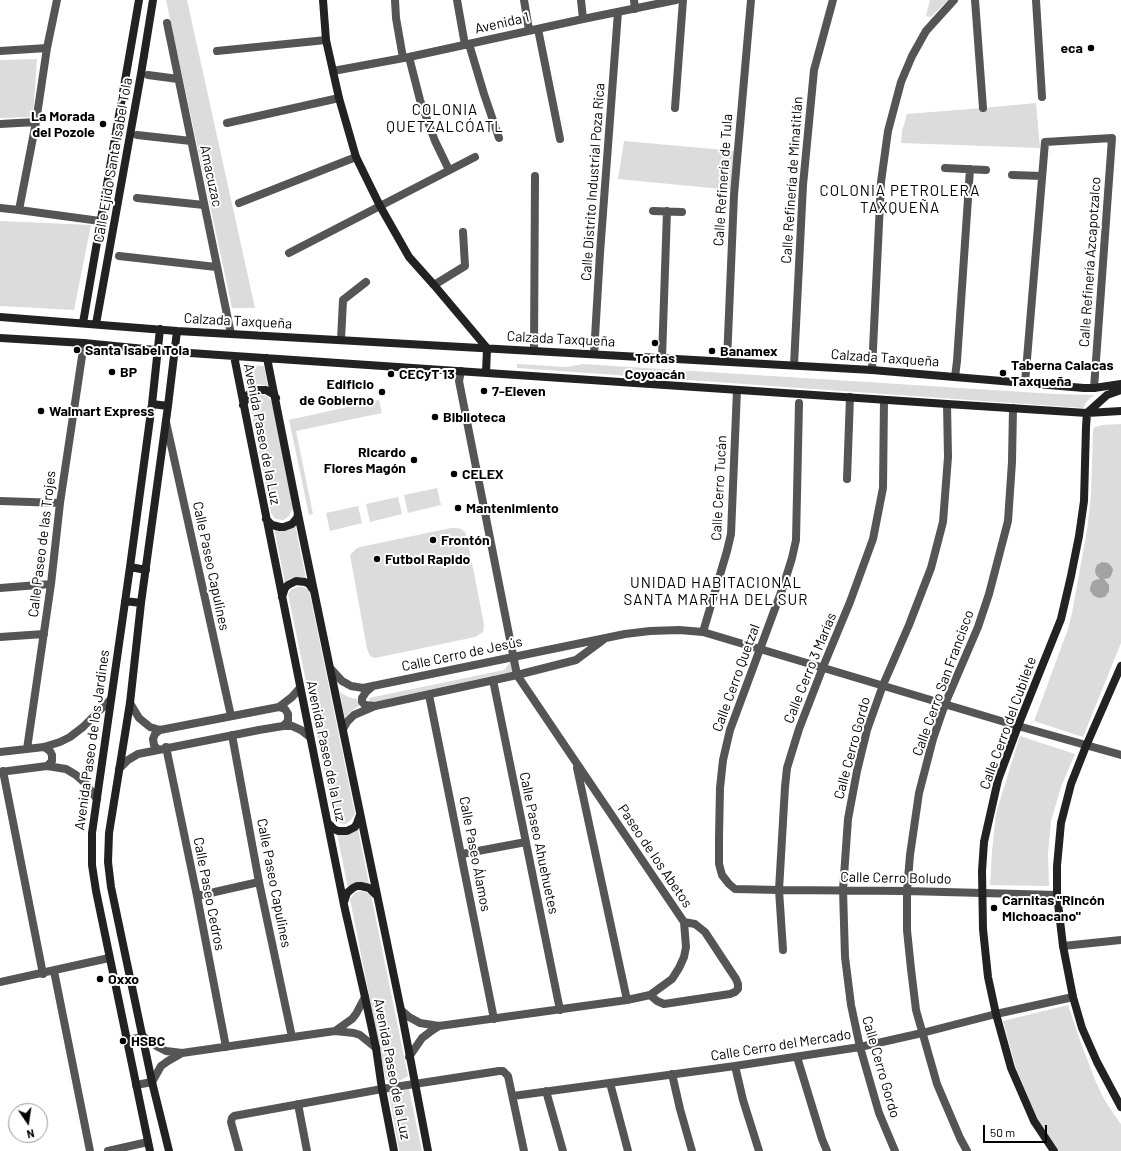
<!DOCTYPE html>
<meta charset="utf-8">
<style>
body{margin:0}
#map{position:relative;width:1121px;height:1151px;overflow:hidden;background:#fff;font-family:Barlow,sans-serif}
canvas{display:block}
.north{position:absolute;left:8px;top:1103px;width:40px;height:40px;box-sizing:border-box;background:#fff;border:1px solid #999;border-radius:50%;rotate:167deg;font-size:11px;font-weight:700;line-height:16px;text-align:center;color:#000}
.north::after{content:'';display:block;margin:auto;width:14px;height:18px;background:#000;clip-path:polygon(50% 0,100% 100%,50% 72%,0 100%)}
.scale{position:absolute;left:983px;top:1125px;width:64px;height:18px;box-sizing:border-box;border:2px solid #000;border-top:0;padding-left:5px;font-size:12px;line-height:14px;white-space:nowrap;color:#000;-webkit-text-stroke:3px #fff;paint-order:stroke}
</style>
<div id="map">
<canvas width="1121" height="1151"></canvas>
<div class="north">N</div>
<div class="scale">50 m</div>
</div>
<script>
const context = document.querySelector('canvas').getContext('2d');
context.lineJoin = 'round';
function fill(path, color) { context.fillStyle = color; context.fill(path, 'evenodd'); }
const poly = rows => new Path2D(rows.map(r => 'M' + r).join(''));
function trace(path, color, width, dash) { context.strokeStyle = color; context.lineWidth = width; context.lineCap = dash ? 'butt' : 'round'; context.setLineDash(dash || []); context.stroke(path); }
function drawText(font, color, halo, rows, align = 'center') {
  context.font = font + ' Barlow,sans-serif'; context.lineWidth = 4; context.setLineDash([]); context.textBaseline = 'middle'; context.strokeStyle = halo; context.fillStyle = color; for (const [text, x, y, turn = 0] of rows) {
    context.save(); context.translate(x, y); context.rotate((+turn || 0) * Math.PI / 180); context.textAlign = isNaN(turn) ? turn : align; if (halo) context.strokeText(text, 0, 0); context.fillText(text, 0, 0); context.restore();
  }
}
fill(poly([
 [166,0,187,0,255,308,232,308],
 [930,0,948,0,932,16,929,17,926,16],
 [37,59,33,117,0,118,0,60],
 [1036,103,1040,148,901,143,902,131,907,114,983,108],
 [624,141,736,151,732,190,618,179],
 [0,221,91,225,74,310,0,306],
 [517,364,567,367,583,364,1055,394,1094,395,1087,401,1083,408,517,368],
 [242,365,264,366,268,386,257,384,252,385,247,390],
 [258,394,266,396,272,401,293,508,289,516,283,520,275,519,271,513,250,405,253,397],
 [379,400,382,413,296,431,313,514,309,515,289,420],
 [1121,424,1121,643,1083,737,1034,721,1068,629,1072,613,1087,530,1091,496,1093,430,1095,427,1102,425],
 [437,488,441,505,408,513,404,495],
 [398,497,402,514,370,522,366,504],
 [358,506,362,523,330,531,326,513],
 [295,524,306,579,301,577,289,579,285,583,274,528],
 [451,528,456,528,461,529,465,532,467,538,484,624,483,632,475,637,380,657,375,658,370,656,367,649,350,555,356,549,360,547],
 [298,587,303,587,309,590,355,814,351,820,346,824,339,823,334,818,288,594,292,589],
 [512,660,516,672,505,673,370,703,369,698,504,670],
 [340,692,348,697,357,699,359,706,351,711,345,720],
 [1020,736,1075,754,1061,787,1051,821,1048,853,1049,886,990,885,992,851,996,813],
 [358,829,369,884,348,889,337,833],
 [359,891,365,892,371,895,408,1076,398,1082,386,1080,350,899,354,894],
 [1068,1005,1081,1043,1095,1080,1104,1099,1115,1116,1121,1124,1121,1151,1059,1151,1038,1120,1016,1068,1003,1021],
 [409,1089,422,1151,399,1151,389,1093]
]), '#dcdcdc');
fill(poly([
 [1102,562,1108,563,1112,567,1113,570,1111,576,1109,578,1104,579,1109,585,1109,591,1105,597,1099,598,1094,596,1090,591,1090,588,1092,582,1095,580,1100,579,1096,575,1095,570,1097,565]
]), '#a3a3a3');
trace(poly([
 [395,0,396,18,403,58],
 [457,0,465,45],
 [524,0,529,30],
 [581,0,583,19],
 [634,0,635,9],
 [975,0,983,108],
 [1036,0,1042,97],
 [167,23,231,334],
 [538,29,560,139],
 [469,44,484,94,499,138],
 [0,51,47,48],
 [217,51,326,40],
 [409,57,420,100,435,141,449,170],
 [333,71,409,57,583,19,676,0],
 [148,75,178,79],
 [675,108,683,0],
 [227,123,339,98],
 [0,124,36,122],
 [137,135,191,141],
 [945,168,986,170],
 [1012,175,1042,176],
 [137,198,204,205],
 [239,203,356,157],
 [0,208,19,210,100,221],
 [19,210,36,122,47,48,57,0],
 [653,211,682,212],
 [289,253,475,157],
 [119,256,216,267],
 [434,285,465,266,463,232],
 [341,340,343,300,366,282],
 [534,351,535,176],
 [594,354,600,253,618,12],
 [662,358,667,211],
 [727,361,734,195,751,0],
 [794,365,803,185,814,70,833,0],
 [872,370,881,182,888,131,901,82,912,56,926,31,954,0],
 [955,377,957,361,970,169],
 [1025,383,1045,142,1112,138,1094,388],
 [799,403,796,540,792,558,783,587,730,730,723,760,720,788,719,837,719,864,722,875,729,884,735,889,779,890,907,891,1057,895],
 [166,422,231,716],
 [847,479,850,397],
 [0,501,60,503],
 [0,588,51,584],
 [703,632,727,551,731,534,737,390],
 [0,637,44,634],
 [331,669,342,681,351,686,363,688,625,634,650,631,679,630,703,632,1018,726,1121,755],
 [493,680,560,1010],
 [373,686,366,692,362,698,362,702,365,705,375,706],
 [429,695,494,1019],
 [130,703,139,718,150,727,160,730,279,707,292,697,300,688],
 [279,707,285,709,288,714,288,721,283,726],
 [343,729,347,722,354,715,375,706,517,675,576,660,603,640],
 [232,735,259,882,292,1037],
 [44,747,50,751,52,755,52,761,47,766],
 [166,747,197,896,226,1047],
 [27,749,51,584,60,503,84,343],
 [157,749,154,745,153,739,155,734,160,730],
 [0,752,44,747,60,742,70,737,83,727,111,699],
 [577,768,627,1000],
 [119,769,128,760,138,754,259,730,283,726,292,726,301,730,310,737],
 [3,771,43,974],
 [0,772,47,766,66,769,76,775,85,783,97,799],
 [462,854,526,842],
 [197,896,259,882],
 [1063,946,1121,940],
 [783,950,779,890,785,787,787,768,799,729,823,667,850,602,873,539,883,488,884,400],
 [54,971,90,1151],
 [0,982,109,958],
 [650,995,657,1001,664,1004,730,994,735,992,738,989,738,984,736,979,705,932,695,924,684,922],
 [401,1010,409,1017,420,1023,439,1026,627,1000,650,995,672,979,679,968,684,957,686,947,684,922,517,675,459,381,461,371],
 [335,1031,352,1019,356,1014,365,997],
 [126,1040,144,1037,158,1047,166,1051,182,1053],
 [409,1057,422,1038,430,1032,439,1026],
 [797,1057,822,1139,827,1151],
 [735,1066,743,1100,759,1151],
 [672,1074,680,1109,692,1151],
 [610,1083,628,1151],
 [136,1085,152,1082,161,1066,168,1061,182,1053,335,1031,354,1033,360,1035,376,1048],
 [546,1091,563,1151],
 [513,1096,735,1066,860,1047,922,1033,996,1014,1073,997],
 [298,1104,307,1151],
 [108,1151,148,1142],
 [239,1151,231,1122,232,1118,234,1116,382,1089,499,1071,503,1071,508,1076,524,1151],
 [895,1151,879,1113,860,1047,851,1005,845,957,843,890,848,819,857,771,867,730,883,685,909,625,931,568,943,522,948,457,947,404],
 [967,1151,960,1138,937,1084,916,1010,911,969,907,930,907,891,910,855,919,793,933,739,945,704,978,627,989,594,1008,521,1012,462,1013,408]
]), '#555', 8);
trace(poly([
 [323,0,326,40,339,98,356,157,380,206,409,257,434,285,487,348,486,373],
 [0,317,177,331,872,370,1084,388,1094,388,1121,384],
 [83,323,139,0],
 [96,324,141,74,153,0],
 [0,338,84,343,175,352,947,404,1087,413,1121,411],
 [234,356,344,905,365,997,376,1048,382,1089,394,1151],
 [267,358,298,514,401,1010,428,1151],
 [152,404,168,406],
 [243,405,245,401,249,394,257,390,266,390,273,394,276,398],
 [1087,413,1107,395,1121,390],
 [266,519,272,525,280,527,284,527,292,524,297,518,298,514],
 [130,567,146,570],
 [282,597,285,588,288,585,296,581,305,582,309,584,314,591],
 [125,601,141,603],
 [1121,666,1086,746,1071,784,1061,823,1057,866,1057,895,1063,946,1073,997,1082,1028,1097,1062,1121,1107],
 [328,823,334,829,338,831,347,831,355,827,357,823,360,815],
 [344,902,347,893,353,888,357,886,361,886,369,888,376,895],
 [150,1151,96,891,92,865,92,833,130,567,152,404,160,329],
 [169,1151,152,1082,111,887,108,862,109,833,130,703,141,603,168,406,177,331],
 [1054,1151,1034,1121,1011,1068,996,1014,988,977,983,929,982,871,984,842,998,780,1018,726,1061,619,1071,576,1079,536,1084,501,1086,427,1087,413]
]), '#222', 8);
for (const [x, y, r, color] of [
 [1091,48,4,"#000"],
 [103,124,4,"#000"],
 [655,343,4,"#000"],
 [77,350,4,"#000"],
 [712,351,4,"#000"],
 [112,372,4,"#000"],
 [1003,373,4,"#000"],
 [391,374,4,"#000"],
 [484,391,4,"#000"],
 [382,392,4,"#000"],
 [41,411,4,"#000"],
 [435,417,4,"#000"],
 [414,460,4,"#000"],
 [454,474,4,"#000"],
 [458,508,4,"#000"],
 [433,540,4,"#000"],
 [377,559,4,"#000"],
 [994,908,4,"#000"],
 [100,979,4,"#000"],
 [123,1041,4,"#000"]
]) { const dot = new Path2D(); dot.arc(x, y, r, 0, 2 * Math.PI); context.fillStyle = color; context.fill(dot); trace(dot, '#fff', 1.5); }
drawText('14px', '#000', '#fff', [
 ["Avenida 1",502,23,-13],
 ["Calle Ejido Santa Isabel Tola",113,160,-80],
 ["Amacuzac",211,176,78],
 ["Calle Refinería de Tula",723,180,-86],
 ["Calle Refinería de Minatitlán",792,180,-86],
 ["Calle Distrito Industrial Poza Rica",593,182,-86],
 ["Calle Refinería Azcapotzalco",1090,262,-86],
 ["Calzada Taxqueña",238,321,3],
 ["Calzada Taxqueña",561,339,3],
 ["Calzada Taxqueña",885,358,4],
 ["Avenida Paseo de la Luz",262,434,79],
 ["Calle Cerro Tucán",719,488,-87],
 ["Calle Paseo de las Trojes",42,544,-83],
 ["Calle Paseo Capulines",211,566,78],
 ["Calle Cerro de Jesús",462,654,-12],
 ["Calle Cerro 3 Marías",810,668,-68],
 ["Calle Cerro Quetzal",736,678,-70],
 ["Calle Cerro San Francisco",943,683,-70],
 ["Calle Cerro del Cubilete",1008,723,-70],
 ["Avenida Paseo de los Jardines",92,740,-82],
 ["Calle Cerro Gordo",852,748,-75],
 ["Avenida Paseo de la Luz",326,751,78],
 ["Calle Paseo Ahuehuetes",539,843,78],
 ["Calle Paseo Álamos",475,854,79],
 ["Paseo de los Abetos",655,856,56],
 ["Calle Cerro Boludo",896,878,1],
 ["Calle Paseo Capulines",274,883,79],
 ["Calle Paseo Cedros",209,894,79],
 ["Calle Cerro del Mercado",781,1045,-9],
 ["Calle Cerro Gordo",881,1067,74],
 ["Avenida Paseo de la Luz",392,1069,79]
]);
drawText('bold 14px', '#000', '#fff', [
 ["eca",1083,48,"right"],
 ["La Morada",95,116,"right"],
 ["del Pozole",95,132,"right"],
 ["Santa Isabel Tola",85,350],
 ["Banamex",720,351],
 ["Tortas",655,358,"center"],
 ["Coyoacán",655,374,"center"],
 ["Taberna Calacas",1011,365],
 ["Taxqueña",1011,381],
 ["BP",120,372],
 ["CECyT 13",399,374],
 ["Edificio",374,384,"right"],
 ["de Gobierno",374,400,"right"],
 ["7-Eleven",492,391],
 ["Walmart Express",49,411],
 ["Biblioteca",443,417],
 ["Ricardo",406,452,"right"],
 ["Flores Magón",406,468,"right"],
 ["CELEX",462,474],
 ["Mantenimiento",466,508],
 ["Frontón",441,540],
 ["Futbol Rapido",385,559],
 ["Carnitas \"Rincón",1002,900],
 ["Michoacano\"",1002,916],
 ["Oxxo",108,979],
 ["HSBC",131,1041]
], 'left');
context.letterSpacing = '1px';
drawText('15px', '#000', '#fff', [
 ["COLONIA",445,110],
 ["QUETZALCÓATL",445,127],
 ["COLONIA PETROLERA",900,191],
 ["TAXQUEÑA",900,208],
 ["UNIDAD HABITACIONAL",716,583],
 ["SANTA MARTHA DEL SUR",716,600]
]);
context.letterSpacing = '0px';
</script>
